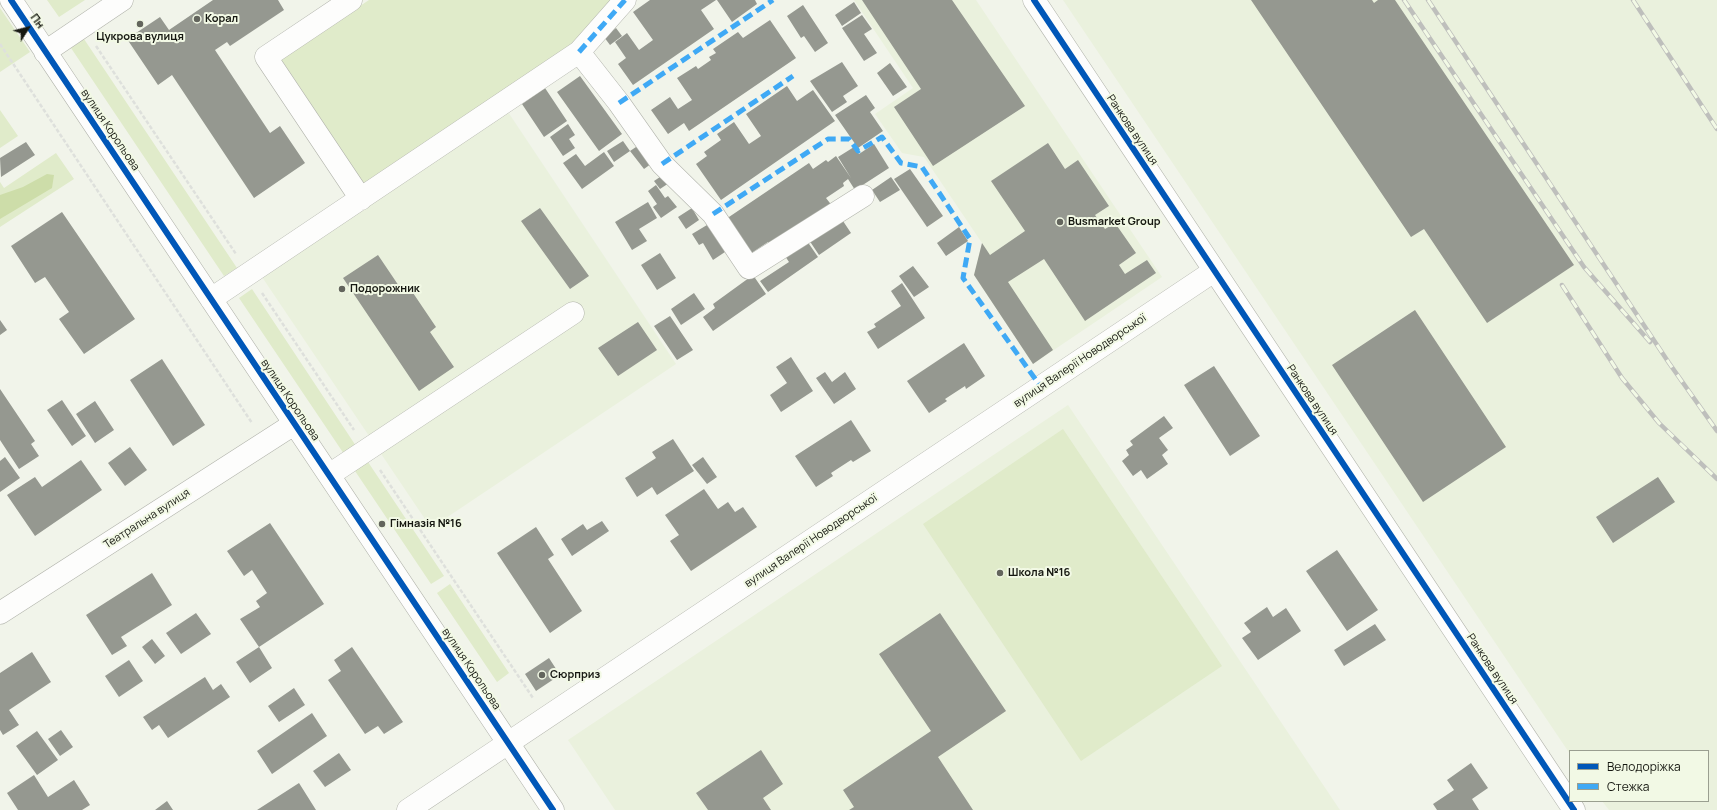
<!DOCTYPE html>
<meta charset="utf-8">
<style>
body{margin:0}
#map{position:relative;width:1717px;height:810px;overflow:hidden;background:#f1f4ea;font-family:Manrope,sans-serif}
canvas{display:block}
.legend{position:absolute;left:1569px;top:750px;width:140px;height:52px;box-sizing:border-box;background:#f2f9e5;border:1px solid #9a9f90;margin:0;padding:5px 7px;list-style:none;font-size:12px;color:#161811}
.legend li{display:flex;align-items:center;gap:8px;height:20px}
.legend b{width:20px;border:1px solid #9a9f90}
.north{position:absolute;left:8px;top:8px;width:40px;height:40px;-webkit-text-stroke:3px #f2f9e5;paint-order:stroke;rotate:54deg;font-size:11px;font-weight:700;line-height:16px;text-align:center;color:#161811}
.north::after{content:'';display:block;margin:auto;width:14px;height:18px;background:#161811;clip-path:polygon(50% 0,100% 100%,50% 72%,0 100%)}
</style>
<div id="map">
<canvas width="1717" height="810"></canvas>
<ul class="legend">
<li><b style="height:5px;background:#0057b8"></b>Велодоріжка</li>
<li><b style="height:5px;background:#3fa9f5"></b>Стежка</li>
</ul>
<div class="north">Пн</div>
</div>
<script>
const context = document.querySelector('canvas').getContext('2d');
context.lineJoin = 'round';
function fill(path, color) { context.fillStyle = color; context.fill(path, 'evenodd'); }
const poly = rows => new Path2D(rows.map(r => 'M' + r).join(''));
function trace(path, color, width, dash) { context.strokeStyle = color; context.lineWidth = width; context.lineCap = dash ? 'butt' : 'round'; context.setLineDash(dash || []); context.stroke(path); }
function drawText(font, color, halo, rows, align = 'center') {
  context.font = font + ' Manrope,sans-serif'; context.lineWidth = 4; context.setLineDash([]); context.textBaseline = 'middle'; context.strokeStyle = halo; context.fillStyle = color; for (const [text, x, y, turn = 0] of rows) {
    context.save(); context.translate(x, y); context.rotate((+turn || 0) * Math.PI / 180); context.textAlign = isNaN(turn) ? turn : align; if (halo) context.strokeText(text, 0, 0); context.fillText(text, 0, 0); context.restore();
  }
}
fill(poly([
 [854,0,976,0,1162,277,1033,364,974,275,982,243,924,157,902,153,875,114,913,88],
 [1063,0,1717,0,1717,810,1609,810,1602,801,1708,801,1708,751,1570,751,1570,754],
 [506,109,676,364,431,528,260,274],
 [1068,405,1340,810,615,810,568,740]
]), '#eaf1dd');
fill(poly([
 [47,0,85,0,59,17],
 [369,0,616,0,574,47,366,187,281,59],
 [0,8,30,52,0,72],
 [84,39,237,268,224,276,71,48],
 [0,110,18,136,0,148],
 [56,153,74,179,0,227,0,182,4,188],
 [252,289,356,446,344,454,239,298],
 [1063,429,1222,666,1081,761,923,524],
 [366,459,444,576,431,584,353,468],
 [450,584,509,673,497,682,437,593]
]), '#e0ebca');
fill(poly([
 [47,174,54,175,52,188,0,219,0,195,23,187]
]), '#cddda9');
fill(poly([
 [213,0,278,0,284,10,230,46,227,42,215,50,270,133,280,126,305,163,254,198,172,75,158,85,127,39,160,17,169,30],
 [650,0,716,0,701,10,714,29,633,85,618,64,626,58,615,42,627,33,639,50,653,40,633,12],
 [717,0,755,0,757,4,732,22],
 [862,0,952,0,1025,106,933,166,894,107,921,89],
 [1251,0,1372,0,1374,3,1378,0,1395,0,1574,265,1487,323,1424,229,1411,237],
 [854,2,861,13,842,26,835,15],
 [803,5,828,43,815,52,804,36,801,38,787,16],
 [862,15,872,29,864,34,877,53,864,61,842,28],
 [770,20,796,58,689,131,684,123,668,134,651,110,670,97,678,109,692,100,677,78,696,66,698,69,711,60,709,57,716,53,713,49,738,32,743,38],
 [616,28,622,36,610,45,604,37],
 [842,62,858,86,843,96,847,102,832,112,810,81],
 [890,63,907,87,893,96,877,73],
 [580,76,622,134,599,151,557,92],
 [787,86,797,101,813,90,835,121,721,200,696,164,707,156,704,152,721,140,717,134,734,122,749,144,761,136,746,114],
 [545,88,567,121,544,137,522,104],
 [866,95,875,108,870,112,883,131,858,148,835,115],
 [568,124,575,135,569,139,575,148,563,156,550,137],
 [623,141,630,151,614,162,607,151],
 [26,142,35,155,1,177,0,158],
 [642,143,655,161,644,169,630,151],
 [1048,143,1065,169,1078,160,1109,206,1095,215,1105,229,1115,223,1136,253,1119,265,1125,274,1147,260,1156,273,1085,321,1044,259,1008,282,1053,350,1033,364,974,275,982,243,990,255,1025,231,991,181],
 [874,144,889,168,855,190,848,179,843,183,844,186,826,198,833,207,772,248,768,242,750,254,726,219,809,163,813,169,826,160,828,162,836,156,851,178,838,157,854,147,859,154],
 [604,152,614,166,582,189,563,163,576,154,585,166],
 [910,169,943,216,927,227,894,179],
 [666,173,672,181,660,189,654,181],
 [891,177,900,190,880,202,872,190],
 [656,185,665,198,668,196,677,207,661,218,653,207,657,204,648,191],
 [648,202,657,218,639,229,647,241,632,250,615,222],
 [540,208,589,276,570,289,521,221],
 [692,208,699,220,686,229,678,217],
 [62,212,135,319,84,354,59,319,69,312,45,277,35,283,11,246],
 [841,218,851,233,819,255,809,240],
 [707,225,725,252,713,260,703,243,699,245,692,234],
 [959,227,968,241,946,256,937,243],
 [807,241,818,257,768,292,760,281,789,262,785,256],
 [660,253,676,278,657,290,641,265],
 [378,255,403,292,409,287,436,327,430,332,454,367,419,391,343,278],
 [913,266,929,287,914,297,899,276],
 [753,275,766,294,713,331,703,317,715,308,713,304],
 [902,283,925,318,878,349,867,332,876,327,874,324,901,306,891,291],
 [694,293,705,309,681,325,671,309],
 [1415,310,1506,447,1423,502,1332,365],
 [670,316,693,350,677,360,654,326],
 [0,320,7,330,0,335],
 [638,322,657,350,618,376,598,348],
 [964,343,985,376,966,389,965,386,945,399,947,401,929,413,907,381],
 [791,357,813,391,781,412,770,395,787,383,776,367],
 [162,359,205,425,173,446,130,380],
 [1214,366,1260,436,1230,456,1184,385],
 [825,372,832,382,845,372,856,389,834,404,816,378],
 [0,389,35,441,31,444,39,456,19,469,0,440],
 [62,400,86,436,72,446,47,410],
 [95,401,114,430,95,443,76,414],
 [1164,416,1173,428,1159,438,1168,450,1162,455,1168,464,1147,479,1141,470,1133,476,1122,461,1129,455,1126,450,1133,445,1130,441],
 [851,420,871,451,853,462,851,460,831,473,833,476,816,487,795,456],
 [673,439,694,471,657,495,652,487,637,497,625,478,656,458,652,452],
 [130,447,147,470,125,486,108,463],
 [5,457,20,478,0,492,0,461],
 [703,457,717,477,707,484,692,465],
 [81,460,102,490,35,536,7,495,35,477,42,487],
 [1658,477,1675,502,1613,543,1596,517],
 [704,489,718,509,728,502,735,512,743,507,757,527,691,571,670,541,679,535,665,515],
 [602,521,609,531,572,556,561,539,583,524,587,530],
 [270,523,324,604,259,647,272,668,250,683,236,662,259,647,240,619,260,607,256,601,267,593,252,570,244,576,227,551],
 [536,527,554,555,548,559,582,611,550,633,497,553],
 [1337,550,1378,610,1347,631,1306,571],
 [152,573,172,605,121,637,127,646,112,655,86,615],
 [1267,607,1273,617,1286,608,1301,631,1258,660,1242,638,1251,632,1244,623],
 [196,613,211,634,181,654,166,633],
 [940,613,1006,711,938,757,973,810,849,810,854,807,843,790,931,731,879,654],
 [1375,624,1386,640,1344,666,1334,650],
 [152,639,165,656,155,664,142,647],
 [352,647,403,722,384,734,378,726,365,734,328,680,341,671,334,660],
 [32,652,51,682,9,710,19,725,3,735,0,730,0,673],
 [549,658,560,675,536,691,525,674],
 [129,660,143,681,119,697,105,676],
 [205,677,213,690,221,684,230,697,168,738,159,725,152,730,143,717],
 [294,688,305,705,279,722,268,706],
 [312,713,327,736,272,774,257,751],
 [61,730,73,747,60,756,48,739],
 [37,731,58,760,37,775,16,746],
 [761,750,783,784,763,798,771,810,708,810,696,793],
 [339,753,351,770,325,787,313,771],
 [1471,763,1488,788,1472,799,1479,810,1437,810,1433,804,1454,790,1447,780],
 [34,775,48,797,74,780,90,805,82,810,18,810,7,793],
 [299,783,316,810,257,810],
 [167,801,173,810,155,810]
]), '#959890');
const minor = poly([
 [11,0,553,810],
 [351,0,266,57,361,199],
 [1034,0,1574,810],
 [45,52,122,0],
 [579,52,619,103,662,164,713,214,749,268,863,196],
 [211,299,579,52,625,0],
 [329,475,573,313],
 [0,613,294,424],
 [408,810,1214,271]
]);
trace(minor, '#b1b3ab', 23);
trace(poly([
 [0,44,252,423],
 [96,46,236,254],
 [262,293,354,430],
 [380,470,533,698]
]), '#dee0dc', 2.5, [4, 2]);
trace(minor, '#fdfdfc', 22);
const rail = poly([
 [1404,0,1584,267,1650,342],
 [1428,0,1669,363,1717,431],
 [1633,0,1717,129],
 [1562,285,1622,378,1659,423,1717,479]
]);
trace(rail, '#bebfbc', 4.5);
trace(rail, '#f2f9e5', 3, [9]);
trace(poly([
 [579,52,625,0],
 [619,103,773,0],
 [662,164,793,76],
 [713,214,828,139,849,139,858,151,882,137,901,163,922,167,970,239,963,278,1041,387]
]), '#3fa9f5', 5, [10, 5]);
trace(poly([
 [11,0,553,810],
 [1034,0,1574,810]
]), '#0057b8', 6);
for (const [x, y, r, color] of [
 [197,19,4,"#63655d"],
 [140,24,4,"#63655d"],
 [1060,222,4,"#63655d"],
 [342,289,4,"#63655d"],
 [382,524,4,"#63655d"],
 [1000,573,4,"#63655d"],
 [542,675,4,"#63655d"]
]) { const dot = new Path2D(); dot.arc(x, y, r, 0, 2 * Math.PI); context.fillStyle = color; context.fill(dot); trace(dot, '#f2f9e5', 1.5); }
drawText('bold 11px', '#161811', '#f2f9e5', [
 ["Корал",205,19],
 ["Цукрова вулиця",140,37,"center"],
 ["Busmarket Group",1068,222],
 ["Подорожник",350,289],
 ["Гімназія №16",390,524],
 ["Школа №16",1008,573],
 ["Сюрприз",550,675]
], 'left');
drawText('11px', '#161811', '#f2f9e5', [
 ["вулиця Корольова",110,130,56],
 ["Ранкова вулиця",1132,130,56],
 ["вулиця Валерії Новодворської",1080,361,-34],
 ["вулиця Корольова",290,400,56],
 ["Ранкова вулиця",1312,400,56],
 ["Театральна вулиця",147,519,-33],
 ["вулиця Валерії Новодворської",811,541,-34],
 ["вулиця Корольова",471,669,56],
 ["Ранкова вулиця",1492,669,56]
]);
</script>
